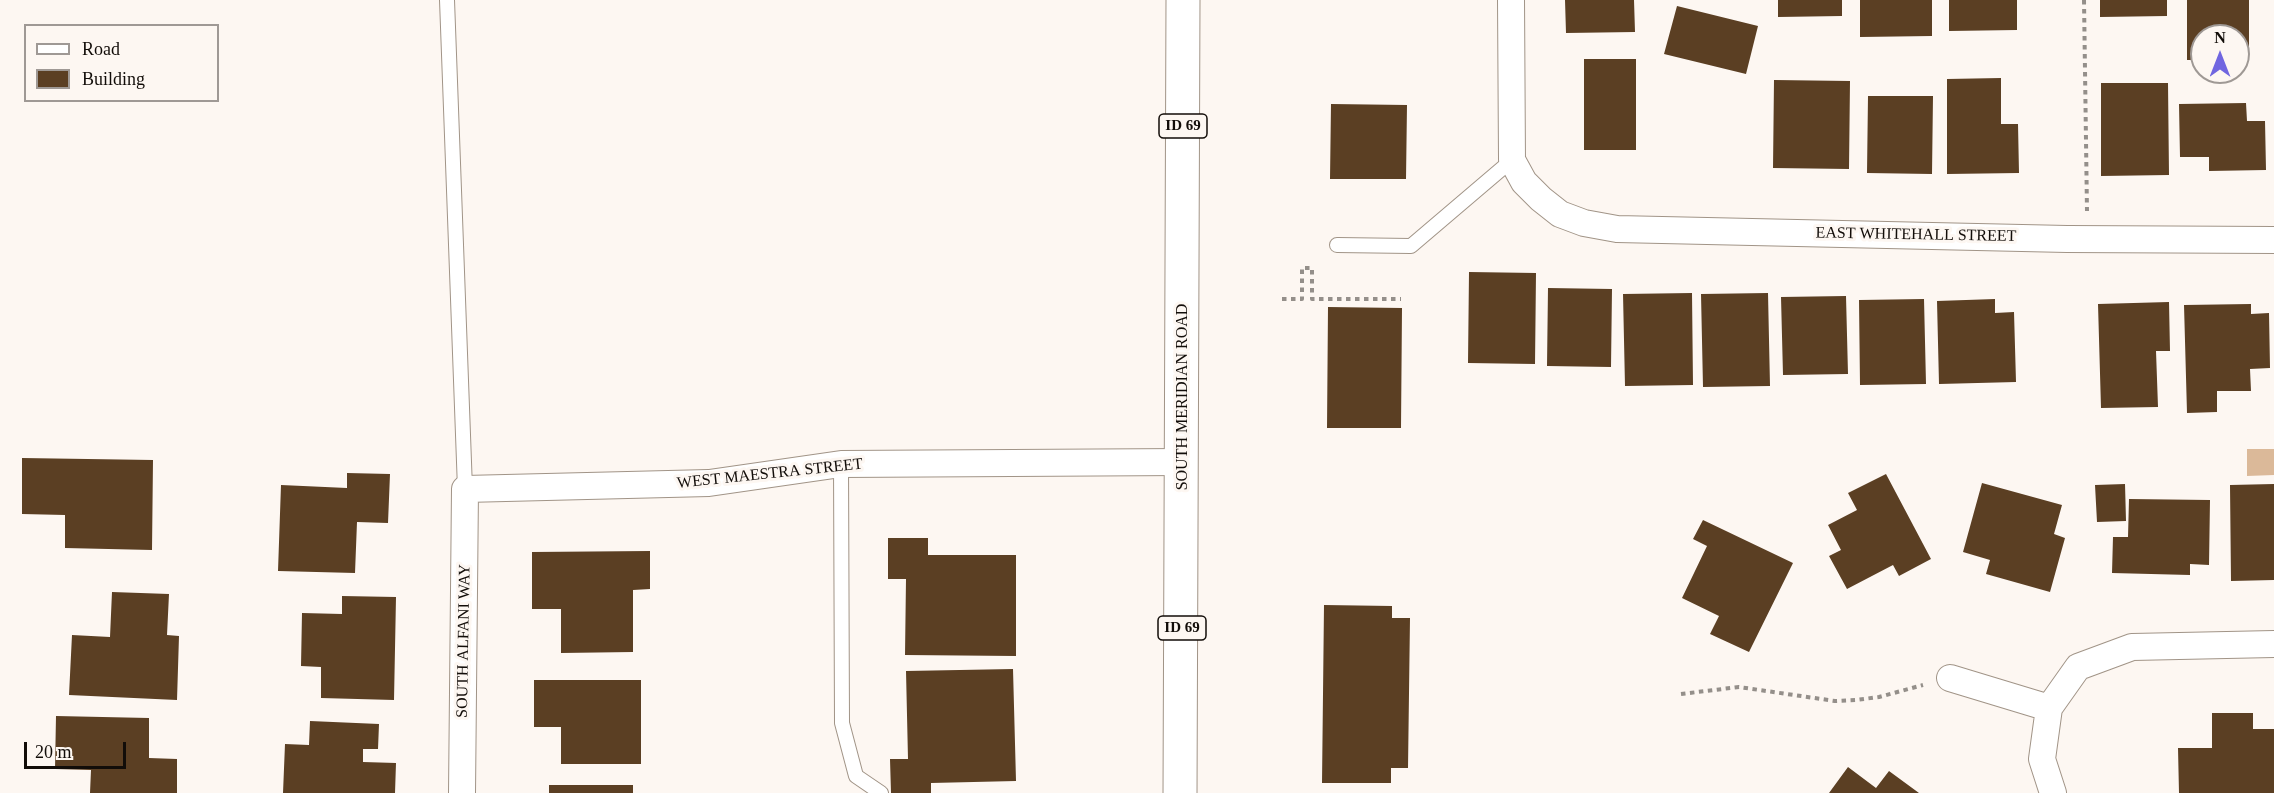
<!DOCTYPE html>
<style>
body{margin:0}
#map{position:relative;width:2274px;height:793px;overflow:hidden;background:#fdf7f2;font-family:"Times New Roman",serif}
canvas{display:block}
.legend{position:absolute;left:24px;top:24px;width:195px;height:78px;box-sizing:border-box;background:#fdf7f2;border:2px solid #9f9995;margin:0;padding:8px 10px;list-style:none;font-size:18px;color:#120d09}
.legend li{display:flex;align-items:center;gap:12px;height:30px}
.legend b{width:30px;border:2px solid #9f9995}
.north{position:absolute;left:2190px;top:24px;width:60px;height:60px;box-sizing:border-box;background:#fdf7f2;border:2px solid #9f9995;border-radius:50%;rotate:0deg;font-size:16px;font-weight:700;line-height:24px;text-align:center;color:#120d09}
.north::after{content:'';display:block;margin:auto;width:21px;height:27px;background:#7066e0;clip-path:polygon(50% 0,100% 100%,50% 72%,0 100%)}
.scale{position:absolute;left:24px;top:742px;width:102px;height:27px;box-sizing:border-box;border:3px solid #120d09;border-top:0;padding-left:8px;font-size:18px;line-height:21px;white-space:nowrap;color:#120d09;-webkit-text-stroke:4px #fdf7f2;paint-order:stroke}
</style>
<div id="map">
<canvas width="2274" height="793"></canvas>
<ul class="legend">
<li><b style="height:8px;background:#fff"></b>Road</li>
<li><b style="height:16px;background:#5b3f23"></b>Building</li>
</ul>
<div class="north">N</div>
<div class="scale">20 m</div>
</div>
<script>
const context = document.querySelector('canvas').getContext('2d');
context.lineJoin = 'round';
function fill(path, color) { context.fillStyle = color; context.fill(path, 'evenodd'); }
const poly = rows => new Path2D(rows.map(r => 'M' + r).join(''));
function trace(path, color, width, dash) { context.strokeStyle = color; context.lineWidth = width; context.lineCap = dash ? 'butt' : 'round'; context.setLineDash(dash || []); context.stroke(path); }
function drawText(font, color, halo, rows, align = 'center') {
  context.font = font + ' "Times New Roman",serif'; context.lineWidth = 6; context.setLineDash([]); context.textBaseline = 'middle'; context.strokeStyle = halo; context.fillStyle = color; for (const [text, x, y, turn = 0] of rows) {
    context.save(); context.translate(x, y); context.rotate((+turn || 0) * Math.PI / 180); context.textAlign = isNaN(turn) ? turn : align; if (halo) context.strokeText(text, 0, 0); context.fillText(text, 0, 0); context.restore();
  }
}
fill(poly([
 [2247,449,2274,449,2274,475,2247,476]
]), '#dbb999');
fill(poly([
 [1565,0,1634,0,1635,32,1566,33],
 [1778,0,1842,0,1842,16,1778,17],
 [1860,0,1932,0,1932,36,1860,37],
 [1949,0,2017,0,2017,30,1949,31],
 [2100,0,2167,0,2167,16,2100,17],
 [2187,0,2249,0,2249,60,2238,60,2238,36,2202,36,2202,60,2187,60],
 [1677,6,1758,26,1746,74,1664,54],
 [1584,59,1636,59,1636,150,1584,150],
 [2001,78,2001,124,2018,124,2019,173,1947,174,1947,79],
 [1774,80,1850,81,1849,169,1773,168],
 [2101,83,2168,83,2169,175,2101,176],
 [1868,96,1933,96,1932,174,1867,173],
 [2246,103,2247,121,2265,121,2266,170,2209,171,2209,157,2180,157,2179,104],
 [1331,104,1407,105,1406,179,1330,179],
 [1469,272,1536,273,1535,364,1468,363],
 [1548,288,1612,289,1611,367,1547,366],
 [1692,293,1693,385,1625,386,1623,294],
 [1768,293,1770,386,1703,387,1701,294],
 [1846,296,1848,374,1783,375,1781,297],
 [1924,299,1926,384,1860,385,1859,300],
 [1995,299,1995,313,2014,312,2016,382,1939,384,1937,301],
 [2169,302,2170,351,2156,351,2158,407,2101,408,2098,304],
 [2251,304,2251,314,2269,313,2270,368,2250,369,2251,391,2217,391,2217,412,2187,413,2184,305],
 [1328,307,1402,308,1401,428,1327,428],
 [22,458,153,460,152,550,65,548,65,515,22,514],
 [347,473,390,474,388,523,357,522,355,573,278,571,281,485,347,488],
 [1886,474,1931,559,1899,576,1893,565,1847,589,1829,556,1841,550,1828,525,1857,510,1848,493],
 [1982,483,2062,505,2054,534,2065,538,2050,592,1986,574,1990,560,1963,552],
 [2125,484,2126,521,2097,522,2095,485],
 [2274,484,2274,580,2231,581,2230,485],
 [2129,499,2210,500,2209,565,2190,564,2190,575,2112,573,2113,537,2128,537],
 [1703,520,1793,563,1749,652,1710,634,1719,616,1682,598,1707,546,1693,539],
 [888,538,928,538,928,555,1016,555,1016,656,905,655,906,579,888,579],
 [650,551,650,589,633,590,633,652,561,653,561,609,532,609,532,552],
 [112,592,169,594,167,635,179,636,177,700,69,695,72,635,110,637],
 [342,596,396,597,394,700,321,698,321,667,301,666,302,613,342,614],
 [1324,605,1392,606,1392,618,1410,618,1408,768,1391,768,1391,783,1322,783],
 [1013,669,1016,781,931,783,931,793,891,793,890,759,908,759,906,671],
 [534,680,641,680,641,764,561,764,561,727,534,727],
 [2212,713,2253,713,2253,729,2274,729,2274,793,2179,793,2178,748,2212,748],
 [56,716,149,718,149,758,177,759,177,793,90,793,91,770,55,769],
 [310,721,379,724,378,749,363,749,363,762,396,763,395,793,283,793,285,744,309,745],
 [1848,767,1876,788,1889,771,1919,793,1829,793],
 [549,785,633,785,633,793,549,793]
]), '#5b3f23');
const service = poly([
 [447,0,465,489],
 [1337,245,1411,246,1512,160],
 [841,464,842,723,856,776,881,793]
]);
const minor = poly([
 [1511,0,1512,160,1524,182,1541,199,1560,214,1584,223,1617,229,2067,239,2274,240],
 [1950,678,2049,708],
 [462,793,465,489,709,483,841,464,1183,462],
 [2053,793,2042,759,2049,708,2078,667,2132,647,2274,644]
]);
const primary = poly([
 [1180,793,1183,0]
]);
trace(service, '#a19487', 16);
trace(minor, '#a19487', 28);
trace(primary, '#a19487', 35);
trace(poly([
 [2084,0,2087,211],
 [1282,299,1302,299,1302,268,1312,268,1312,299,1401,299],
 [1681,694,1739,687,1835,701,1856,700,1879,697,1923,685]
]), '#948f8a', 4, [4.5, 4.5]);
trace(service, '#fff', 14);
trace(minor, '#fff', 26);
trace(primary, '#fff', 33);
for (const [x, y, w] of [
 [1183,126,48],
 [1182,628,48]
]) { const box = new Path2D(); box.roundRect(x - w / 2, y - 12, w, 24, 4.5); context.fillStyle = '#fdf7f2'; context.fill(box); trace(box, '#120d09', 1.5); }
drawText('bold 15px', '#120d09', null, [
 ["ID 69",1183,126],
 ["ID 69",1182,628]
]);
drawText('16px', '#120d09', '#fdf7f2', [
 ["EAST WHITEHALL STREET",1916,235,1],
 ["SOUTH MERIDIAN ROAD",1183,397,-90],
 ["WEST MAESTRA STREET",770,474,-6],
 ["SOUTH ALFANI WAY",464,641,-89]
]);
</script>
